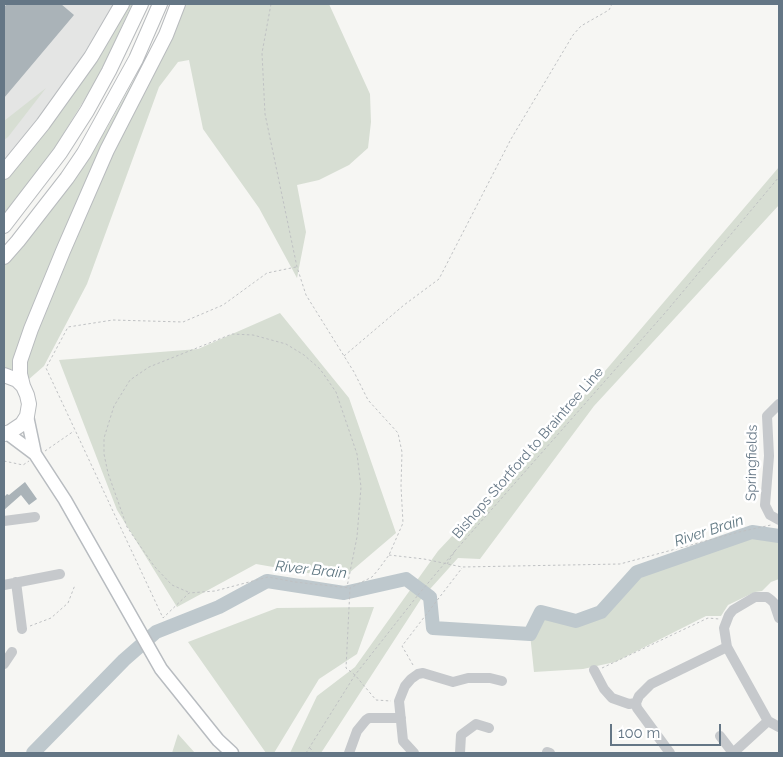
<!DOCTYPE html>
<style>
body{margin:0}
#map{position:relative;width:783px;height:757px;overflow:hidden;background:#f6f6f3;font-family:Raleway,sans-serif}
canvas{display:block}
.frame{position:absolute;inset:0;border:5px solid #647685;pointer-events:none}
.scale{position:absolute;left:610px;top:724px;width:111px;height:22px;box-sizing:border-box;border:2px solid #647685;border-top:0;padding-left:6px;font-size:15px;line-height:18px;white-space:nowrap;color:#647685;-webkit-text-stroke:4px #fff;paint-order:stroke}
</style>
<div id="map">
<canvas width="783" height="757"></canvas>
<div class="frame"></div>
<div class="scale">100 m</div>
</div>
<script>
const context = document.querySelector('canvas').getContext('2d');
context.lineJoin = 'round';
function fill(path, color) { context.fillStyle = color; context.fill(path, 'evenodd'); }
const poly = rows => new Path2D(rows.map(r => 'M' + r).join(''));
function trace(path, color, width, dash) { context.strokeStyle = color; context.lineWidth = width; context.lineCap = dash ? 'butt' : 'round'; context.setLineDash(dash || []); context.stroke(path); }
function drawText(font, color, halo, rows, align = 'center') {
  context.font = font + ' Raleway,sans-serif'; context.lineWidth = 5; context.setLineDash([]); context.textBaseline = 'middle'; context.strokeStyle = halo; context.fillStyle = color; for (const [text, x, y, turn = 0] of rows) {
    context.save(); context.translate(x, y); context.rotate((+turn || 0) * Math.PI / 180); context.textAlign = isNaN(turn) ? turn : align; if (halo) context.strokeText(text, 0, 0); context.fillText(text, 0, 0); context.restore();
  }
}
fill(poly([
 [4,4,116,4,58,93,4,161]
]), '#e4e5e4');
fill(poly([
 [128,4,132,4,99,76,46,162,4,216,4,176],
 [186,4,329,4,370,94,371,122,368,148,349,165,319,180,297,185,306,232,297,278,259,208,203,129,189,60,178,62,159,87,87,284,44,366,28,380,11,369,4,369,4,265,29,236,107,128,150,51],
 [46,88,8,137,4,140,4,121],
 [779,167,779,205,594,406,480,559,458,558,421,599,321,753,290,753,317,696,355,667,438,551,582,398],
 [280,313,349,398,396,533,342,579,256,564,177,607,117,510,59,360,198,349],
 [752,532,779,536,779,579,771,582,762,591,755,592,728,605,721,616,706,616,615,662,583,669,534,672,530,634,541,612,576,621,601,612,637,572],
 [374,607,357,654,319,679,274,753,266,753,188,642,277,608],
 [178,734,195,753,172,753]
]), '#d7ded3');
trace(poly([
 [33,753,124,660,156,632,219,607,267,581,344,593,406,579,430,597,433,628,530,634,541,612,576,621,601,612,637,572,752,532,779,536]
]), '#bec8cd', 14);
fill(poly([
 [7,4,61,4,74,15,4,98,4,7],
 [25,482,37,499,29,505,21,495,4,510,4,497,7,494,9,495]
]), '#aab3b8');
const major = poly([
 [27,416,35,454,65,500,161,669,218,740,232,753],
 [7,433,35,454]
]);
const highway = poly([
 [4,172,43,124,91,57,122,4],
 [4,226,60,153,87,111,109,71,141,4],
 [4,257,18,241,67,178,84,153,136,59,160,4],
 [4,375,17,380,23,386,27,395,29,404,27,416,22,424,10,432,4,434],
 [23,386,20,374,20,361,31,329,63,251,107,150,166,35,178,4]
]);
trace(major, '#b8bcc0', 15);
trace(highway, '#b8bbbe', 16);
trace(poly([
 [271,4,262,53,265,114,297,267,306,295,354,372,368,400,398,433,402,452,401,486,403,523,389,555,378,570,372,577,350,588,346,668,355,675,376,700,391,701],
 [296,267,267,273,223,305,183,322,113,320,68,327,46,368,163,618,189,593,215,591,268,577,295,582,350,588],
 [344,356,404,305,439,279,511,139,573,35,581,26,609,10,612,4],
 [45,451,74,431],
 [4,461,23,465,29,461],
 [389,555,424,559,462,567,620,564,739,532,771,525],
 [447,564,455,551,665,313,779,177],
 [188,592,172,585,154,566,127,527,108,473,104,454,104,438,114,406,130,380,149,367,232,334,253,335,286,344,304,355,320,369,336,392,357,454,361,487,357,537,347,587],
 [30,626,51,618,68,603,75,585],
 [413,665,402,646,462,568],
 [602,668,708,618,719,619],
 [310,748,314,753],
 [306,753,355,675,418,595]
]), '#bfc1c3', 1, [2.5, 2.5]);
trace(poly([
 [779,404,767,416,769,456,765,505,770,515,779,520],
 [4,521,35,517],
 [16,582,22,629],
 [4,585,60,574],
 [727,647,724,628,729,615,733,610,755,597,767,597,771,600,774,603,779,618],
 [4,664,12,652],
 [594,670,604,689,612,698,629,704,636,703],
 [720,736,733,753],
 [547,752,550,753],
 [349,753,357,731,366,720,369,718,401,718],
 [414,753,403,741,399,701,405,686,411,679,418,674,423,673,453,682,468,678,490,678,502,681],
 [460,753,461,735,476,724,489,728],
 [670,753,637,708,636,703,639,696,651,684,727,647,768,721,779,727],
 [733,753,768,721]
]), '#c6c9cc', 10);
trace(major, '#fff', 12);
trace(highway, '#fff', 14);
trace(poly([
 [418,595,455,551]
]), '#bfc1c3', 1, [2.5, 2.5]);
drawText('14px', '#647685', '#fff', [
 ["Bishops Stortford to Braintree Line",528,453,-49],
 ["Springfields",752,463,-89]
]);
drawText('italic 15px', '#5f7782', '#fff', [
 ["River Brain",709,531,-18],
 ["River Brain",311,570,6]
]);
</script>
